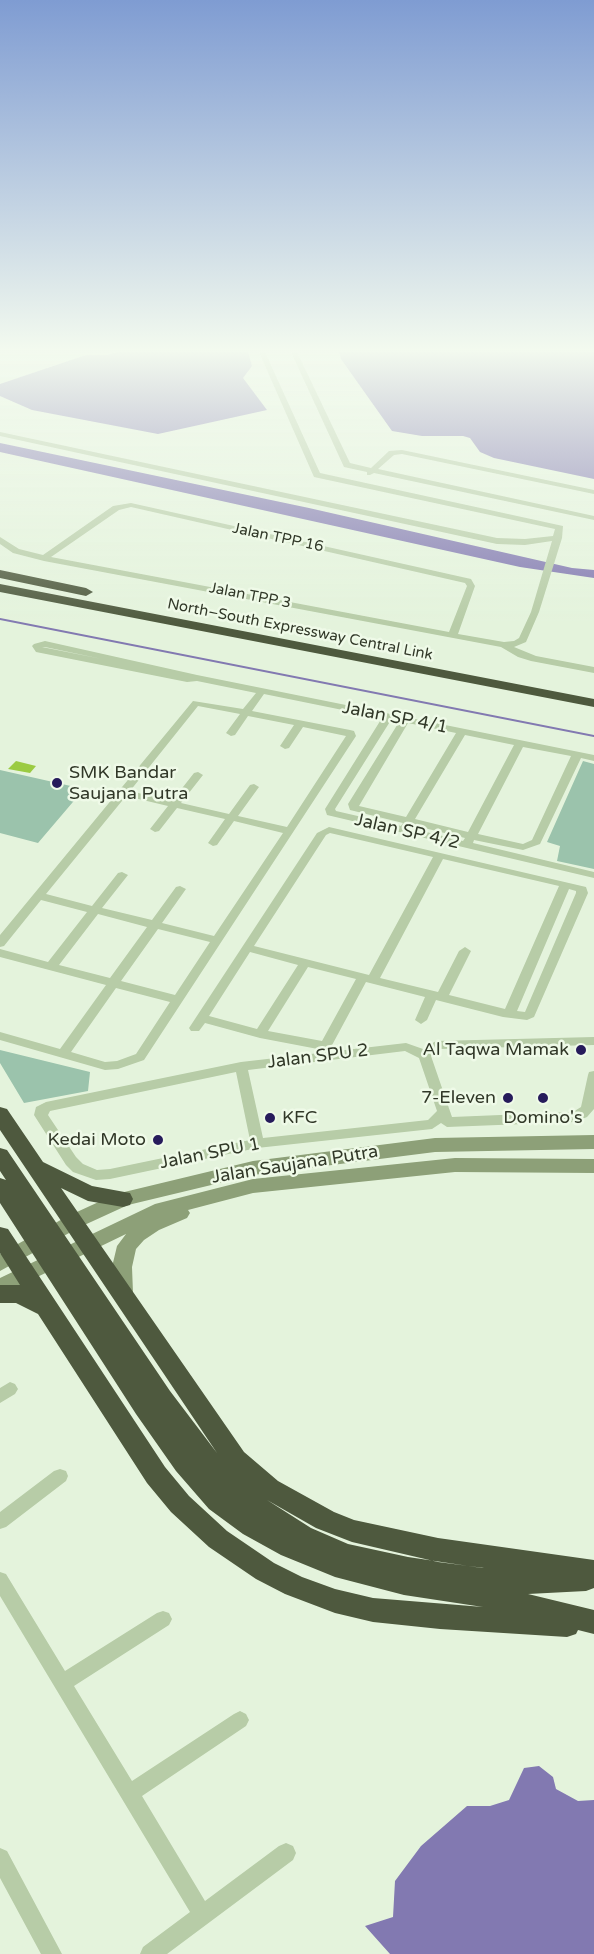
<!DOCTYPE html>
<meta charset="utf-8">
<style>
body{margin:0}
canvas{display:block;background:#e4f3dc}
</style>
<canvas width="594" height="1954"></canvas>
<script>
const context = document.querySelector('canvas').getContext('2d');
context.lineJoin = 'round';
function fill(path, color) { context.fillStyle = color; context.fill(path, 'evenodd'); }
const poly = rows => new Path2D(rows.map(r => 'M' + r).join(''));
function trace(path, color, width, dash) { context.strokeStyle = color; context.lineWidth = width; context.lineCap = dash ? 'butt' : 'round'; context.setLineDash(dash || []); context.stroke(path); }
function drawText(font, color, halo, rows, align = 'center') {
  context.font = font + ' "Varela Round",sans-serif'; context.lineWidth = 5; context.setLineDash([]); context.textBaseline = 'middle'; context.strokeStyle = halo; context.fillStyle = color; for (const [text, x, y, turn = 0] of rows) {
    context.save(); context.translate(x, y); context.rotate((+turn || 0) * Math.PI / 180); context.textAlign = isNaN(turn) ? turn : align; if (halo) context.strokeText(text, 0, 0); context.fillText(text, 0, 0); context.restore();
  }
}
fill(poly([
 [583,761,594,764,594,869,557,861,560,846,547,842],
 [0,770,84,789,38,843,0,833],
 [0,1050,90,1072,88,1091,24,1103,0,1063]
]), '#9bc3ac');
fill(poly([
 [118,352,248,352,252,366,243,378,267,410,158,434,32,410,0,396,0,384,86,355,106,355],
 [339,352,594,352,594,479,494,458,480,452,470,438,463,436,422,436,392,431,341,359],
 [0,443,309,508,572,568,594,570,594,578,520,567,0,452],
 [539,1766,553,1777,556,1789,578,1801,594,1800,594,1954,390,1954,365,1926,393,1917,395,1881,421,1846,467,1806,490,1806,509,1800,524,1768]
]), '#8279b1');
trace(poly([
 [0,619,594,736]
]), '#8279b1', 2);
fill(poly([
 [16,761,36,766,30,773,8,769]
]), '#9bcb42');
fill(poly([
 [259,352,265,352,320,473,563,526,562,538,539,612,526,642,514,647,536,656,594,667,594,673,531,661,518,657,501,647,44,561,13,553,0,544,0,537,19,549,43,555,113,506,131,503,471,579,475,586,458,634,504,642,514,641,519,638,531,612,552,541,525,545,497,544,0,436,0,432,497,538,525,539,553,536,555,529,314,477,259,352],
 [131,507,465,583,467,586,449,632,51,557,119,510,131,507],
 [291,352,297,352,350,463,371,468,389,451,402,450,594,490,594,494,402,454,394,455,378,469,594,516,594,520,374,473,370,475,367,475,367,472,344,467,291,352],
 [45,641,197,675,594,755,594,761,581,758,540,844,523,850,474,840,473,843,594,872,594,878,327,815,325,809,382,718,264,694,252,711,350,730,354,731,356,736,144,1060,118,1069,105,1070,0,1040,0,1032,60,1049,106,985,0,957,0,949,48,962,87,912,41,900,4,946,0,947,0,935,193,701,243,709,256,693,197,681,187,682,36,652,32,646,34,644,45,641],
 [45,647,102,659,42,647,45,647],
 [198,706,240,714,226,733,231,736,235,735,248,716,294,725,280,746,285,749,289,748,303,727,346,736,287,827,238,816,259,787,254,784,250,785,229,814,181,803,203,775,198,772,194,773,172,801,130,791,198,706],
 [391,720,399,722,348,804,350,810,403,823,401,826,336,811,335,809,391,720],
 [408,723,456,733,406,817,359,806,408,723],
 [465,735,514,745,468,832,415,819,465,735],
 [523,747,571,756,532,840,523,844,478,834,523,747],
 [126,796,168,806,150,829,155,832,159,831,177,808,225,819,208,843,213,846,217,845,234,821,283,833,214,936,162,923,186,889,180,886,176,887,152,920,102,908,128,875,122,872,118,873,92,906,46,894,126,796],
 [412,825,465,838,463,841,410,828,412,825],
 [98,914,147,927,110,978,59,965,98,914],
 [158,929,210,942,175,995,121,981,158,929],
 [116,988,170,1002,136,1054,117,1061,105,1062,71,1052,116,988],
 [329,827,586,887,588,893,534,1017,527,1020,503,1017,436,1000,427,1020,421,1024,415,1020,425,997,366,982,331,1047,323,1050,260,1038,205,1023,199,1031,191,1031,189,1028,191,1025,317,833,329,827],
 [330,833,433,857,369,975,254,946,326,835,330,833],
 [443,859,559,886,505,1009,449,995,471,951,465,947,459,951,438,992,380,978,443,859],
 [569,889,576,891,576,893,525,1012,517,1011,569,889],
 [250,952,298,965,257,1029,209,1016,250,952],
 [308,967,356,979,322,1041,268,1031,308,967],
 [594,1037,594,1045,439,1049,431,1056,452,1117,573,1112,581,1107,588,1075,589,1072,594,1071,594,1109,587,1117,575,1122,447,1127,441,1123,432,1129,257,1148,110,1179,96,1180,73,1172,66,1165,34,1115,36,1107,46,1102,241,1062,406,1043,423,1049,436,1041,594,1037],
 [405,1051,419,1058,437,1111,428,1120,263,1138,248,1070,405,1051],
 [236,1072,250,1140,110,1169,97,1170,83,1164,76,1157,48,1115,50,1111,236,1072],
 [10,1382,15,1384,18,1389,15,1394,0,1403,0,1388,10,1382],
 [60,1469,66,1471,68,1476,66,1481,6,1527,0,1529,0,1512,54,1471,60,1469],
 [0,1572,6,1574,65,1671,157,1613,163,1611,169,1613,172,1619,169,1625,74,1686,132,1781,234,1714,240,1711,246,1714,249,1720,246,1726,142,1796,205,1901,279,1846,286,1843,293,1846,296,1853,293,1860,167,1954,140,1954,143,1947,190,1912,0,1596,0,1572],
 [0,1848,7,1851,62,1954,41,1954,0,1878,0,1848]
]), '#b7cca7');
fill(poly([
 [594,1135,594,1149,435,1152,253,1175,128,1205,80,1227,0,1271,0,1254,66,1217,116,1194,253,1161,435,1138,594,1135],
 [455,1158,594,1159,594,1173,455,1172,253,1193,188,1210,190,1213,187,1218,159,1230,144,1240,136,1249,132,1267,133,1293,130,1299,123,1301,116,1299,113,1293,112,1267,117,1246,126,1234,0,1295,0,1278,155,1204,253,1179,455,1158]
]), '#8da078');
fill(poly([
 [0,570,86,588,93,592,86,596,0,578,0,570],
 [0,584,594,699,594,707,0,592,0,584],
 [0,1107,7,1109,43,1162,92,1186,130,1193,133,1199,130,1205,123,1207,88,1201,61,1188,244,1452,278,1481,334,1512,354,1520,438,1538,594,1560,594,1588,586,1591,528,1594,594,1610,594,1634,578,1630,576,1634,567,1637,440,1629,373,1622,335,1613,285,1594,256,1579,209,1547,171,1512,147,1483,38,1314,16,1303,0,1303,0,1285,20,1285,0,1253,0,1227,8,1229,165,1467,189,1496,227,1531,274,1563,302,1577,335,1589,373,1598,483,1607,404,1595,335,1577,281,1555,243,1534,209,1509,176,1471,136,1414,0,1203,0,1178,6,1180,0,1171,0,1148,7,1150,170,1391,217,1453,0,1130,0,1107],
 [267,1500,316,1528,352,1542,438,1562,484,1568,482,1568,408,1557,348,1544,311,1528,267,1500]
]), '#4e593e');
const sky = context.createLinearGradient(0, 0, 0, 625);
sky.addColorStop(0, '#7f9cd2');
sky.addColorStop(0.56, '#f3faef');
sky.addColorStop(1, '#f3faef00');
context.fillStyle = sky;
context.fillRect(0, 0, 594, 625);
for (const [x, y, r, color] of [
 [57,783,6,"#261b5b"],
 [581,1050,6,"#261b5b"],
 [508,1098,6,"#261b5b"],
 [543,1098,6,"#261b5b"],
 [270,1118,6,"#261b5b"],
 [158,1140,6,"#261b5b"]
]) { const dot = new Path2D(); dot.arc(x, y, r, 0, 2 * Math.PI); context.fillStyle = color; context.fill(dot); trace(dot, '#effae8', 2); }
drawText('15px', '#313828', '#effae8', [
 ["Jalan TPP 16",278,538,12],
 ["Jalan TPP 3",250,596,11],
 ["North–South Expressway Central Link",300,630,11]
]);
drawText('18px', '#313828', '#effae8', [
 ["Jalan SP 4/1",395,718,11],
 ["Jalan SP 4/2",407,832,13],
 ["Jalan SPU 2",318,1057,-7],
 ["Jalan SPU 1",210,1154,-11],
 ["Jalan Saujana Putra",295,1165,-9]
]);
drawText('18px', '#313828', '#effae8', [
 ["SMK Bandar",69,773,"left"],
 ["Saujana Putra",69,794,"left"],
 ["Al Taqwa Mamak",569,1050],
 ["7-Eleven",496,1098],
 ["KFC",282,1118,"left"],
 ["Domino's",543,1118,"center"],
 ["Kedai Moto",146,1140]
], 'right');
</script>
